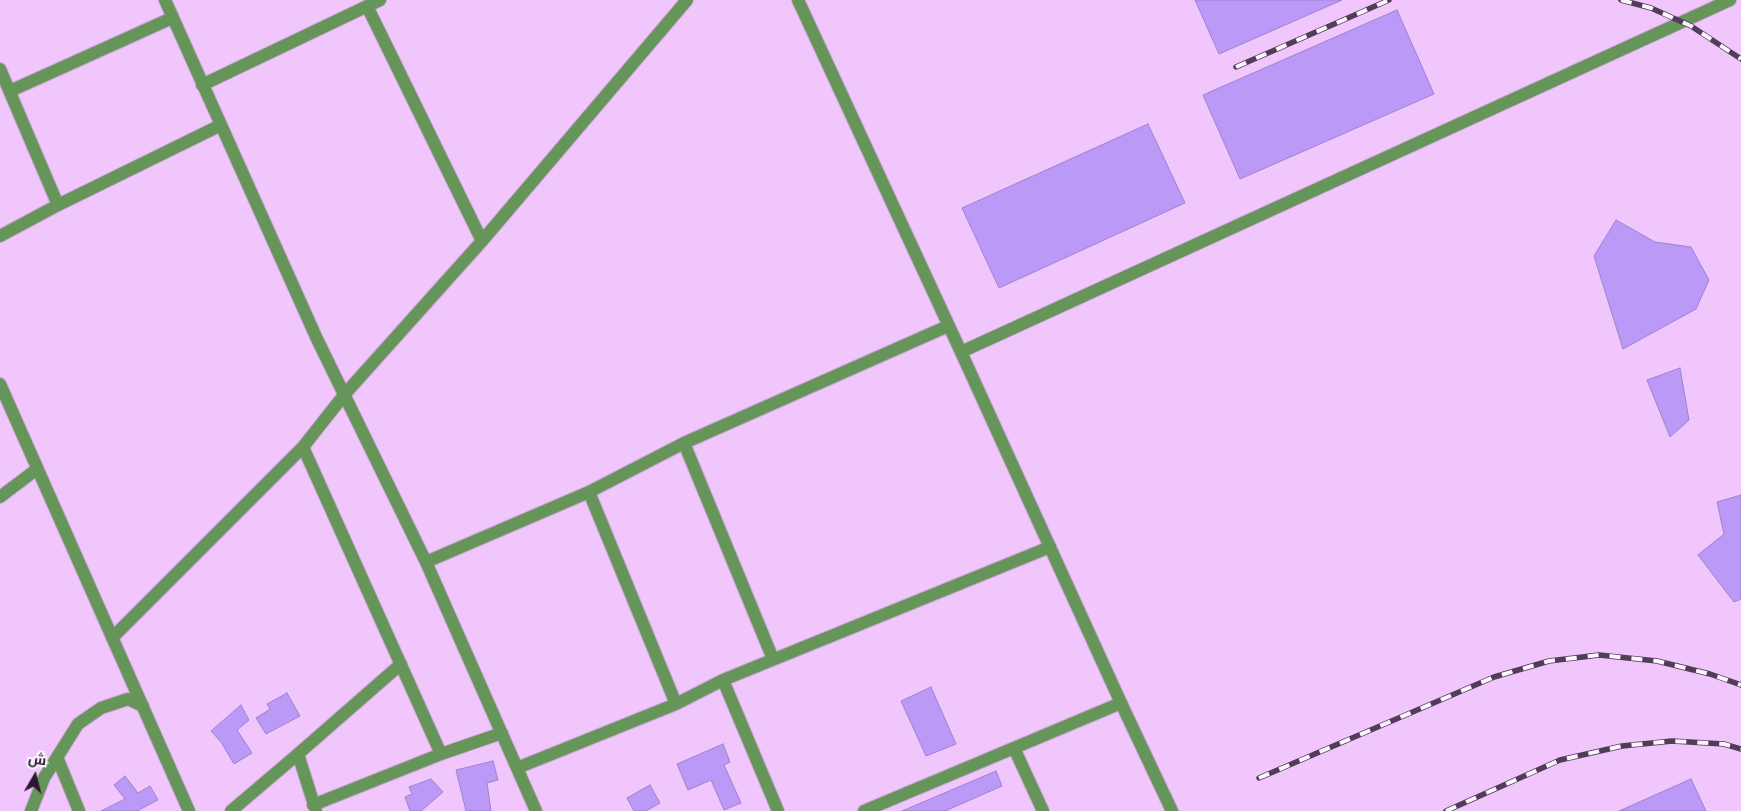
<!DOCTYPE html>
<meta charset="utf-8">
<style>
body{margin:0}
#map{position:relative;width:1741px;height:811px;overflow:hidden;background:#f0c6fc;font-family:Overpass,Cairo,sans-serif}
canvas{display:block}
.north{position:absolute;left:10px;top:751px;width:50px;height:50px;-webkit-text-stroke:4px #fbf6fd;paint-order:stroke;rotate:8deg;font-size:14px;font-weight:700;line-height:20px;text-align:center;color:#2b1730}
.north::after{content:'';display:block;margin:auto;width:18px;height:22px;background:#2b1730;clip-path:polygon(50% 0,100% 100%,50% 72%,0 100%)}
</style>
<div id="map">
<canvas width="1741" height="811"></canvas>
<div class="north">ش</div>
</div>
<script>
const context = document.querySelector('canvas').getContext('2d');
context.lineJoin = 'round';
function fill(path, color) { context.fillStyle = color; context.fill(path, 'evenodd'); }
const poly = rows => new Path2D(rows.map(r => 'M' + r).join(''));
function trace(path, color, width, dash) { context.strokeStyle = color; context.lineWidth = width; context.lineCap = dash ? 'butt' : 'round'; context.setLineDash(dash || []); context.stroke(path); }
const building = poly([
 [1195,0,1342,0,1219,54,1195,0],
 [1397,10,1434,94,1240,179,1203,95,1397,10],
 [1148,124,1185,203,999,288,962,208,1148,124],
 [1616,220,1655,242,1691,247,1709,280,1696,309,1623,349,1594,256,1616,220],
 [1680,368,1689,420,1670,437,1647,380,1680,368],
 [1741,495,1741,599,1734,602,1698,555,1724,534,1717,502,1741,495],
 [931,687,956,744,926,756,901,701,931,687],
 [287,693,300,716,266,734,256,718,270,709,267,704,287,693],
 [241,705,249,720,237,730,252,753,234,764,221,742,211,731,241,705],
 [723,744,730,762,724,765,741,803,724,810,711,780,688,790,677,764,723,744],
 [493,761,498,780,487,783,491,811,466,811,456,770,493,761],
 [996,771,1002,786,945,811,902,811,996,771],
 [125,776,138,793,150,786,158,800,137,811,101,811,125,799,114,785,125,776],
 [431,779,443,792,421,811,410,811,405,797,412,794,409,787,431,779],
 [1691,779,1706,811,1619,811,1691,779],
 [650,785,660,803,646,811,634,811,627,798,650,785]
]);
fill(building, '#ba99f7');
trace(building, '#9c84cc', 1);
const minor = poly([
 [165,0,317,339,426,562,536,811],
 [367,6,482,241],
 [0,69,58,205],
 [202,85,380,0],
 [10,91,172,18],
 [0,236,58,205,221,125],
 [961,352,1730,0],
 [0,384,189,811],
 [684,443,773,659],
 [303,447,441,754],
 [589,492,676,704],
 [0,497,37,469],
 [426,562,589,492,684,443,948,326],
 [112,638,303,447,344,395,482,241,687,0],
 [723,680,778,811],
 [1014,748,1043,811],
 [298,754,316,811],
 [57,757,79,811],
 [517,768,676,704,723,680,1050,547],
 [313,805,441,754,502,733],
 [31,811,44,778,78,724,101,708,128,699,143,706],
 [231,811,298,754,401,664],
 [864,811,1121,703]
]);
const tertiary = poly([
 [798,0,961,352,1121,703,1172,811]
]);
trace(minor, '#cda6d7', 14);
trace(tertiary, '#cda6d7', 14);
trace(minor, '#659558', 12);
trace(tertiary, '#659558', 12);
const rail = poly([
 [1621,0,1651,8,1691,26,1741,59],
 [1236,67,1389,0],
 [1259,778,1494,677,1549,661,1599,655,1657,661,1710,674,1741,685],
 [1446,811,1560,760,1622,746,1672,741,1724,744,1741,749]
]);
trace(rail, '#533b5a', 5.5);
trace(rail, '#fbf6fd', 4, [11]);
</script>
